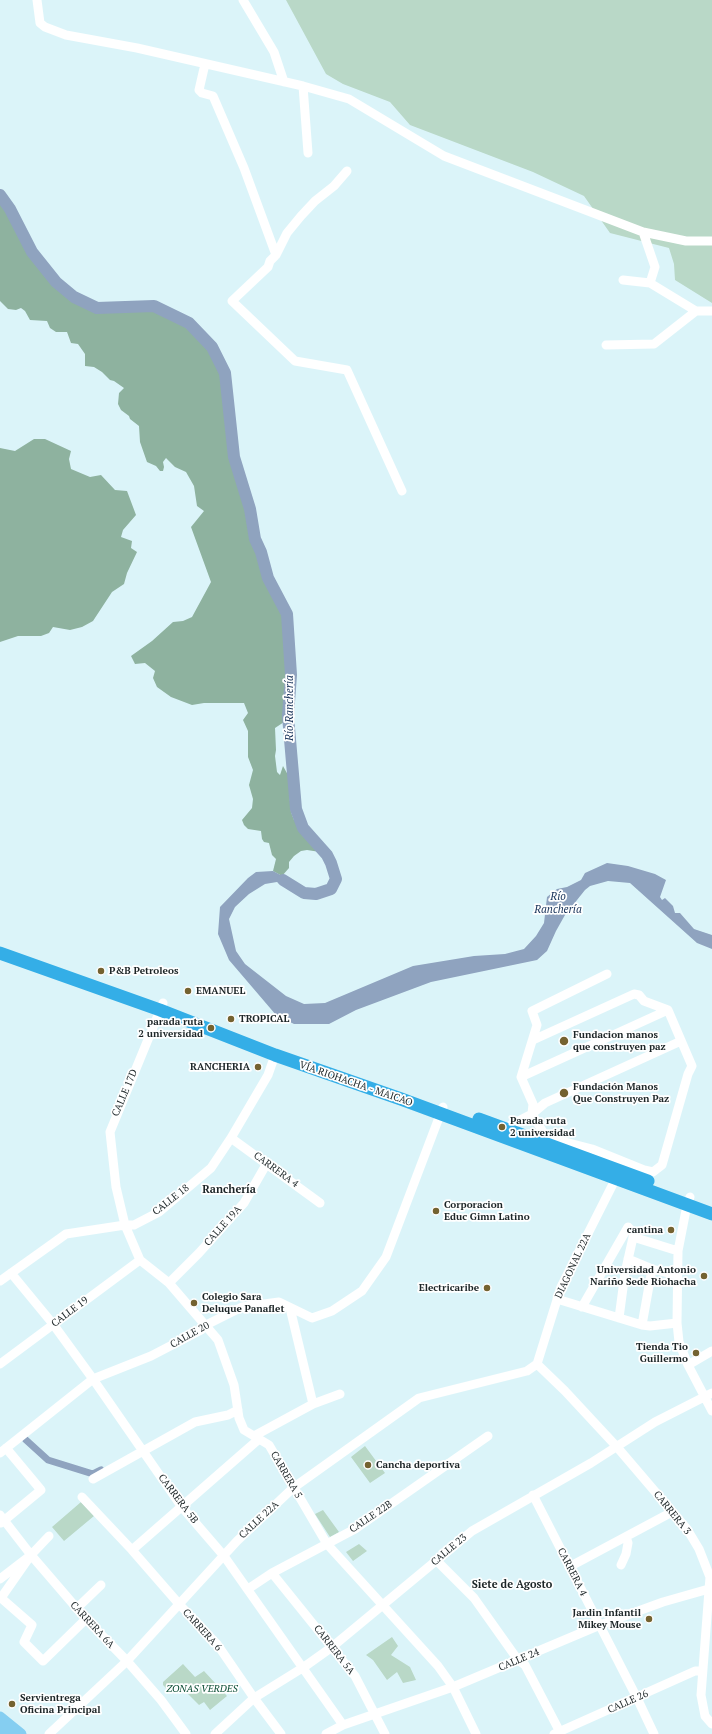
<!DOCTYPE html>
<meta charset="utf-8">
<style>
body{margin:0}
canvas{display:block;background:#dbf4f9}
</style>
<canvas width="712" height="1734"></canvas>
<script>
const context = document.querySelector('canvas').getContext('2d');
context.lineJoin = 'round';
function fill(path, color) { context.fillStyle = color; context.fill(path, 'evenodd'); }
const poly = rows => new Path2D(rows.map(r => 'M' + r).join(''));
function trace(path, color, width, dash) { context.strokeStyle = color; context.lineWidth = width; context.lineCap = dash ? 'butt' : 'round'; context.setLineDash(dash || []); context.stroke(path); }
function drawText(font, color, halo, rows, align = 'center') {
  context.font = font + ' "PT Serif",serif'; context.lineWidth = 3.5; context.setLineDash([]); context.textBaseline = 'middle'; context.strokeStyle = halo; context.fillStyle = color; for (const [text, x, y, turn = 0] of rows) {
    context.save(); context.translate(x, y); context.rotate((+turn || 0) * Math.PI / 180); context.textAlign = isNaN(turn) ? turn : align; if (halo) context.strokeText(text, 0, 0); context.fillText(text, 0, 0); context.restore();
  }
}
fill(poly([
 [286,0,712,0,712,303,675,280,674,264,669,248,610,233,584,196,533,172,410,125,390,102,343,84,326,74],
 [365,1446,385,1473,370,1483,351,1457],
 [81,1502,94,1516,64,1541,52,1527],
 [323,1510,339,1532,330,1537,315,1514],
 [359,1544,367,1551,353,1561,346,1552],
 [392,1637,398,1646,391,1655,410,1667,416,1680,403,1683,397,1672,387,1680,373,1660,366,1655],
 [183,1664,195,1677,204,1671,227,1696,210,1710,204,1702,199,1705,177,1683,168,1690,163,1685,163,1682]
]), '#b9d8c7');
fill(poly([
 [0,195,10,209,32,252,56,282,74,297,97,308,154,306,189,323,212,347,225,373,234,457,250,509,255,539,268,576,287,614,291,675,288,716,284,722,275,728,276,750,275,756,277,772,280,775,283,766,288,775,291,787,289,791,291,812,294,820,298,824,301,823,304,829,322,850,320,852,307,850,301,851,294,856,289,862,289,868,282,876,273,871,276,859,272,855,269,843,264,842,262,839,261,831,248,829,244,825,242,820,252,808,253,799,249,785,253,770,248,757,248,731,243,720,248,713,244,703,204,703,192,705,171,697,157,687,153,678,155,671,145,663,135,664,131,656,152,641,173,622,183,621,192,617,211,582,191,527,204,511,197,506,194,486,186,472,175,467,166,458,163,462,164,467,163,471,160,471,156,466,147,462,140,442,139,426,130,419,129,416,121,410,118,404,119,393,124,388,114,381,110,380,102,372,94,367,85,366,85,354,78,344,71,343,67,332,56,332,50,328,47,321,30,320,25,311,21,308,16,310,8,309,0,301],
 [34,439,45,439,71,451,69,459,71,469,90,477,101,475,115,490,127,491,136,515,123,530,121,537,132,541,131,548,137,552,127,573,124,584,112,592,93,621,82,627,70,630,53,627,49,633,41,636,18,636,0,642,0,448,15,451]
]), '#8eb29f');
fill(poly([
 [607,863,628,866,655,874,666,880,660,897,662,900,665,898,673,906,675,913,680,913,694,929,712,935,712,949,697,943,630,883,608,881,590,886,585,890,565,915,556,931,547,951,537,960,431,982,356,1010,329,1024,294,1024,276,1015,229,960,218,934,220,907,248,878,256,872,273,871,288,879,296,890,277,882,265,884,249,894,235,907,229,919,236,951,245,964,286,996,304,1004,325,1003,413,966,474,956,505,954,524,949,536,936,544,923,547,897,557,889,567,887,581,880,585,873]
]), '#8fa3bf');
trace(poly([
 [26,1440,48,1460,93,1474,101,1470]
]), '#8fa3bf', 7);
trace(poly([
 [0,195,10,209,32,252,56,282,74,297,97,308,154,306,189,323,212,347,225,373,234,457,250,509,255,539,261,552,268,578,287,614,291,675,288,716,296,809,303,828,327,855,331,863,336,879,331,889,316,894,304,893,283,880]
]), '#8fa3bf', 12);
trace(poly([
 [37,0,40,23,45,27,66,35,137,48,303,86,349,99,444,156,643,232,686,241,712,241],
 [243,0,274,52,284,82],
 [205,64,199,90,202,93,213,96,244,168,276,255,270,261,268,267,232,301,295,361,347,370,402,491],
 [303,86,308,153],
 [643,232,655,267,650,283],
 [276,255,287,233,301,216,315,201,334,186,347,171],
 [623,280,650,283,696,311,712,311],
 [606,345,654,344,696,311],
 [163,1003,110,1132,116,1187,125,1225,140,1260,169,1283,218,1340,234,1385,239,1418,244,1430,269,1445,327,1544,438,1666,453,1687,476,1734],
 [533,1040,634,994,639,995,644,1001,668,1010,692,1066,688,1074,662,1165,653,1172,644,1170,592,1149,546,1137,532,1114,545,1103,681,1041],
 [521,1077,668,1010],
 [504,1132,505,1128,532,1114,533,1104,521,1077,537,1025,532,1011,607,974],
 [231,1138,320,1203],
 [690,1197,687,1205,678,1251,677,1323,679,1342,688,1365,712,1411],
 [633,1237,678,1251],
 [628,1259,652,1269,676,1275],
 [11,1273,53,1324,93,1379,181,1506,224,1556,343,1725],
 [0,1281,66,1234,125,1225,134,1225,159,1212,211,1168,231,1138,268,1075,275,1055],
 [169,1283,199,1253,244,1203,267,1163],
 [557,1299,642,1325,650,1326,677,1323],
 [582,1307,628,1227,634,1233,625,1273,619,1318],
 [290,1308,313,1404],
 [642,1325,652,1269],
 [0,1364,140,1260],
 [537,1364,565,1391,617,1447,687,1529,699,1549,710,1577,701,1695,705,1716,712,1724],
 [688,1365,712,1351],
 [254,1436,313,1404,340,1394],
 [0,1453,93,1379,151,1356,201,1330,206,1325,242,1307,279,1302,312,1318,332,1311,362,1291,386,1257,443,1107],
 [93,1479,195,1422,228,1415,238,1410],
 [533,1495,637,1698,654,1734],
 [82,1497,132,1550,179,1604,217,1644,254,1698,281,1734],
 [0,1515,31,1555,86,1619,127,1661,161,1700,186,1734],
 [1,1523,41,1490,6,1448],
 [132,1550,259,1439],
 [31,1555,1,1598,32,1625,24,1642,43,1661,86,1619],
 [436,1560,474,1598,518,1660,525,1665,561,1734],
 [621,1565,626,1554,628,1543,626,1537],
 [569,1567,672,1512],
 [272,1573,355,1676,385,1734],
 [0,1579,31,1555,49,1536],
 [248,1589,272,1573,355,1529,488,1436],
 [77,1608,101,1585],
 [49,1734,127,1661,237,1541,293,1488,419,1398,527,1371,537,1364,561,1287,618,1174],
 [215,1734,254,1698,304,1667,332,1647,472,1531,591,1463,655,1422,712,1393],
 [326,1734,343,1725,453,1687,600,1625,663,1602,712,1588],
 [554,1734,695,1671,702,1671]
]), '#fff', 9);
trace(poly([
 [0,1717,21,1734],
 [0,1728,7,1734]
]), '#85cef1', 11);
trace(poly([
 [0,953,160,1010,275,1055,401,1099,712,1214],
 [479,1119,648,1181]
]), '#34aee7', 13);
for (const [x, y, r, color] of [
 [101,971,4,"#746230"],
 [188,991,4,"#746230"],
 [231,1019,4,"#746230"],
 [211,1028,4,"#746230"],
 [564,1041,5,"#746230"],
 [258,1067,4,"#746230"],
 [564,1093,5,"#746230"],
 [502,1127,4,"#746230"],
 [436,1211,4,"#746230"],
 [671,1230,4,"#746230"],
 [704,1276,4,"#746230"],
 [487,1288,4,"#746230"],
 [194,1303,4,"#746230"],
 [696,1353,4,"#746230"],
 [368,1465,4,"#746230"],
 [649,1619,4,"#746230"],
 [12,1704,4,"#746230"]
]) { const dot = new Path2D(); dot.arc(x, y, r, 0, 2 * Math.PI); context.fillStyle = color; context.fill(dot); trace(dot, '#fff', 1.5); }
drawText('bold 10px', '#1c2527', '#fff', [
 ["P&B Petroleos",109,971],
 ["EMANUEL",196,991],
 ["TROPICAL",239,1019],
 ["parada ruta",203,1022,"right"],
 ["2 universidad",203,1034,"right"],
 ["Fundacion manos",573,1035],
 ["que construyen paz",573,1047],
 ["RANCHERIA",250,1067,"right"],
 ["Fundación Manos",573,1087],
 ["Que Construyen Paz",573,1099],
 ["Parada ruta",510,1121],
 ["2 universidad",510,1133],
 ["Corporacion",444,1205],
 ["Educ Gimn Latino",444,1217],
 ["cantina",663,1230,"right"],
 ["Universidad Antonio",696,1270,"right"],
 ["Nariño Sede Riohacha",696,1282,"right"],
 ["Electricaribe",479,1288,"right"],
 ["Colegio Sara",202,1297],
 ["Deluque Panaflet",202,1309],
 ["Tienda Tio",688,1347,"right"],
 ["Guillermo",688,1359,"right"],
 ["Cancha deportiva",376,1465],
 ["Jardin Infantil",641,1613,"right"],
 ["Mikey Mouse",641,1625,"right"],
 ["Servientrega",20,1698],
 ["Oficina Principal",20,1710]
], 'left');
drawText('10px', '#1c2527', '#fff', [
 ["VÍA RIOHACHA - MAICAO",356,1084,19],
 ["CALLE 17D",125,1093,-67],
 ["CARRERA 4",276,1170,36],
 ["CALLE 18",171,1200,-38],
 ["CALLE 19A",223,1226,-48],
 ["DIAGONAL 22A",573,1266,-65],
 ["CALLE 19",70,1312,-37],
 ["CALLE 20",190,1335,-29],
 ["CARRERA 5",286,1475,60],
 ["CARRERA 5B",178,1499,53],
 ["CARRERA 3",672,1513,51],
 ["CALLE 22B",371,1517,-34],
 ["CALLE 22A",259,1520,-43],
 ["CALLE 23",449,1550,-40],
 ["CARRERA 4",572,1572,63],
 ["CARRERA 6A",92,1625,47],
 ["CARRERA 6",202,1630,48],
 ["CARRERA 5A",334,1650,52],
 ["CALLE 24",519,1660,-23],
 ["CALLE 26",628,1702,-24]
]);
drawText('italic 10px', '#0a4d34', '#fff', [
 ["ZONAS VERDES",202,1689]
]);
drawText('italic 11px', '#163158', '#fff', [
 ["Río Ranchería",290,708,-90],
 ["Río",558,897],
 ["Ranchería",558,910]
]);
drawText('bold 11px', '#1c2527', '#fff', [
 ["Ranchería",229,1190],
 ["Siete de Agosto",512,1585]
]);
</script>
